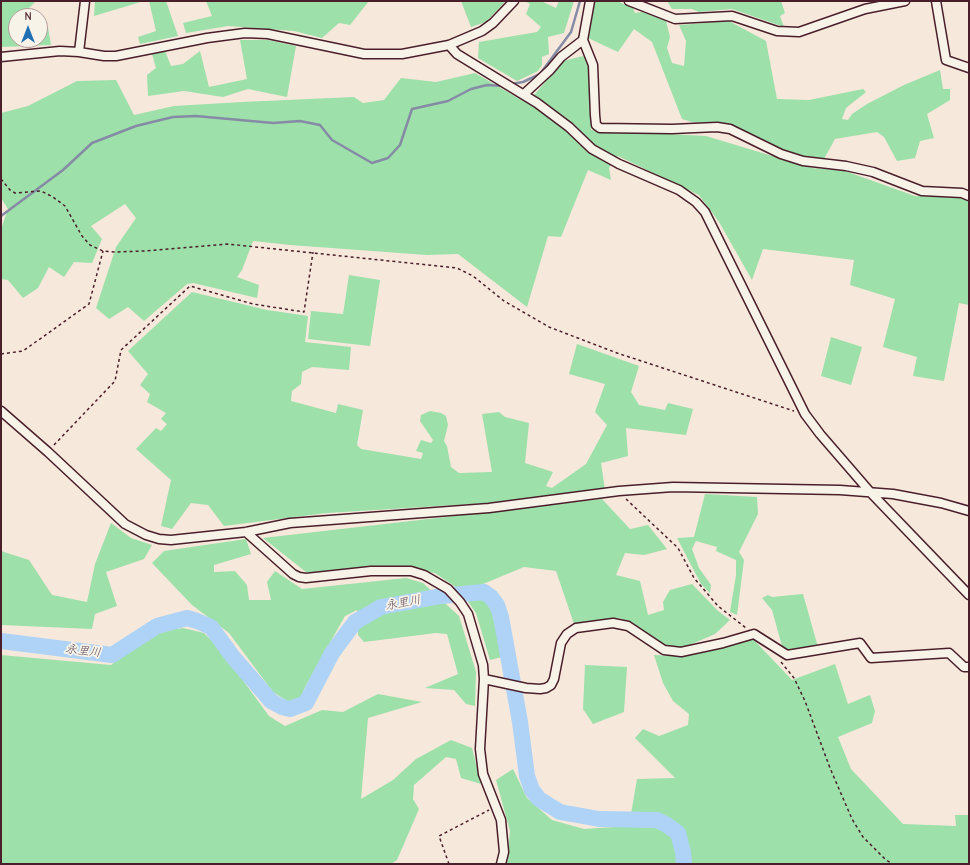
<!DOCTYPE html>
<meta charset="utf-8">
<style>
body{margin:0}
#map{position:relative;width:970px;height:865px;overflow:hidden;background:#f6e8db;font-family:"Comic Neue",sans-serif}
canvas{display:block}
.frame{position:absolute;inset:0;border:2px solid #4a1f2b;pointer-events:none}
.north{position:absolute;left:8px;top:8px;width:40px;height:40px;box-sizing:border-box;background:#f7f3e8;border:1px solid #b29e9c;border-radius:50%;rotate:0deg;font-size:11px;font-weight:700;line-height:16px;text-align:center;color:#4a1f2b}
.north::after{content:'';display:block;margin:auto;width:14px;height:18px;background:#1f6fb2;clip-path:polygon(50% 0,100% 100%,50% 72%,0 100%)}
</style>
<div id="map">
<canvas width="970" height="865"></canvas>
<div class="frame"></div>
<div class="north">N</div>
</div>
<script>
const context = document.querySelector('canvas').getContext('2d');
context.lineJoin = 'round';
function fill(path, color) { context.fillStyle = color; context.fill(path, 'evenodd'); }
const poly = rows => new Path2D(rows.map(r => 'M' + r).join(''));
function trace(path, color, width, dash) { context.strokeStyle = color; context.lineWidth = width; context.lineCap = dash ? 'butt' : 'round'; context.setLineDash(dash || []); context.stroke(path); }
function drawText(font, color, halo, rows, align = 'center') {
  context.font = font + ' "Comic Neue","Klee One",sans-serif'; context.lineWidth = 3.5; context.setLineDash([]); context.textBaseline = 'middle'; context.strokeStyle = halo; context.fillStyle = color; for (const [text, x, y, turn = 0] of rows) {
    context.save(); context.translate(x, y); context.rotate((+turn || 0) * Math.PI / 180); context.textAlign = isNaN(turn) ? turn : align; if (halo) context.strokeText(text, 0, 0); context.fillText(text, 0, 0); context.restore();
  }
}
fill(poly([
 [1,1,36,1,29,8,30,16,16,16,16,40,40,40,40,28,48,27,51,45,1,47],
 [95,1,144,1,94,16],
 [149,1,166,1,178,36,140,44,138,37,156,31],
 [206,1,369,1,350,25,339,23,322,38,294,31,228,26,186,33,183,23,212,16],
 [461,1,503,1,504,3,486,22,471,27],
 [525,1,541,1,556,8,559,1,574,1,564,33,548,37,549,54,542,57,542,65,538,71,517,81,478,58,479,42,537,32,541,27,526,14,530,4],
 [595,1,617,1,633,8,635,13,642,12,666,21,670,37,667,48,672,63,684,66,686,41,679,25,729,21,766,41,777,99,809,100,863,89,866,92,846,108,842,119,848,120,852,114,867,104,904,85,940,70,943,89,950,89,950,100,927,114,934,138,920,141,915,158,897,161,884,137,877,132,835,139,824,159,793,155,772,146,729,125,692,122,682,119,652,42,634,29,618,52,588,38],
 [667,1,781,1,785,13,780,16,784,27,732,9,699,12,692,9,672,9],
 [240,40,268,40,296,46,287,97,248,89,223,97,184,91,148,96,147,75,156,68,152,54,165,51,171,66,183,64,200,51,209,87,247,79],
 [583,56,591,63,591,130,706,136,812,168,845,171,915,196,962,198,969,200,969,305,959,303,944,381,913,376,917,357,883,347,895,299,850,285,854,260,763,249,752,280,719,222,699,195,618,156,609,168,611,180,588,170,561,237,548,236,527,307,458,254,427,255,290,245,253,241,242,270,237,277,259,285,257,298,193,283,187,284,144,321,128,307,109,319,96,308,116,247,136,218,125,204,91,226,102,239,92,263,74,262,64,277,49,267,38,288,23,298,8,280,1,279,1,229,8,209,1,198,1,113,28,106,77,81,116,80,134,115,174,106,242,102,354,97,363,103,384,100,401,78,436,82,475,73,523,101,535,94,563,61],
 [349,275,380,280,370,346,308,339,311,311,343,314],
 [192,292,267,310,308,316,305,342,351,347,349,370,312,367,302,372,301,384,292,391,291,401,336,413,338,404,363,410,357,445,361,449,421,459,423,453,416,451,421,440,431,443,433,440,420,421,421,415,430,411,441,413,446,416,448,425,444,441,447,446,451,467,459,473,492,472,482,414,499,412,505,417,529,423,525,463,553,472,546,486,552,488,586,464,607,425,595,412,605,384,569,374,577,344,639,366,631,392,639,405,665,410,668,403,693,409,686,435,626,428,628,456,601,463,605,490,505,502,327,513,224,526,208,505,191,503,172,529,161,526,171,480,136,449,156,428,161,431,167,424,161,419,166,413,147,402,150,394,140,385,148,374,128,351],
 [831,337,862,347,851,385,821,376],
 [705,494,757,497,758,514,739,552,744,560,737,615,730,612,736,575,736,560,716,551,717,547,696,541,692,549,699,568,711,585,710,593,701,584,677,538,694,537],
 [602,499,630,529,648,525,667,549,644,555,625,553,616,575,640,581,648,615,664,610,663,602,670,590,692,584,718,611,730,620,715,634,685,647,666,647,620,618,574,624,556,571,524,567,483,584,484,597,490,604,502,657,490,660,476,613,460,590,435,573,404,567,321,573,306,572,263,538],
 [111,523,131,538,152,545,144,559,106,572,117,606,95,614,92,629,1,625,1,551,29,560,52,595,87,602,95,564],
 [246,539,251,554,214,565,214,572,235,571,247,585,249,600,271,600,267,582,275,571,302,589,406,578,423,583,459,616,476,672,475,706,466,704,454,690,425,688,458,674,447,634,436,633,364,642,358,635,357,610,345,616,304,689,300,700,289,702,273,692,229,633,192,605,152,563,164,551],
 [803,594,818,647,789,651,782,646,772,610,762,598,768,595,772,597],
 [183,628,204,633,219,648,269,716,285,726,322,710,343,712,378,694,422,702,368,718,361,799,393,780,416,759,451,740,472,748,481,784,461,778,456,759,446,757,414,785,413,799,419,809,397,860,391,864,1,864,1,655,111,665,140,641,163,631],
 [753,639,792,680,835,664,848,704,870,695,875,711,872,723,838,737,851,769,903,824,956,826,955,815,969,815,969,864,507,864,510,831,496,780,513,769,527,798,552,820,584,829,629,826,637,779,675,778,635,738,643,729,659,736,688,725,689,714,673,701,663,683,654,655,676,656],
 [585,665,627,667,624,712,593,724,583,709]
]), '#9de0aa');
trace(poly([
 [511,84,523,82,540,74,571,32,580,1],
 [1,216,63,170,92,143,136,126,173,117,196,116,273,123,300,121,320,125,332,140,372,163,388,158,400,145,412,109,448,101,471,89,487,85,504,86]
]), '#868ba5', 2.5);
trace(poly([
 [1,641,112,655,157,626,187,618,197,621,211,627,233,657,271,701,282,707,290,709,306,703,332,653,355,622,381,607,441,596,484,592,491,597,497,605,501,617,520,722,527,776,532,790,539,799,560,812,599,819,657,820,667,825,678,833,683,852,684,864]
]), '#aed3f7', 16);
const minor = poly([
 [590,1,583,40,593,65,595,115,596,125,600,128,672,129,717,127,730,129,781,154,803,161,846,166,873,172,922,191,962,193,969,196],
 [629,1,675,19,732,16,777,31,799,32,865,9,905,1],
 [936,1,946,60,969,68],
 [449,45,457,54,537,103,569,127,592,149,619,164,679,190,696,202,705,212,805,414,820,434,871,493,969,595],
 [79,52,85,1],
 [1,57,60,51,79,52,104,56,116,56,207,38,245,33,268,34,364,54,402,54,449,45,482,31,493,23,514,1],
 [524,94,550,70,561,57,583,40],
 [1,411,48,452,125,524,146,535,159,539,171,540,246,532,290,523,489,508,619,491,673,487,840,490,893,494,941,503,969,511],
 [246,532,293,574,299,577,306,578,371,571,411,571,424,575,448,589,460,602,468,614,483,665,484,679,480,749,483,774,501,820,504,852,501,864],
 [484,679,526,688,540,689,546,688,551,685,554,679,561,643,567,634,576,628,613,623,628,626,664,650,673,651,681,652,723,643,754,634,787,655,860,643,871,658,949,653,964,667,969,667]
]);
trace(minor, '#4a1f2b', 11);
trace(poly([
 [1,179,10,190,15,193,41,191,53,197,65,206,82,236,90,245,103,251,116,252,144,251,227,244,457,268,473,276,504,301,549,327,617,353,794,411],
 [1,354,23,351,89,304,103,251],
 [54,445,115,381,121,350,190,286,253,304,304,312,313,252],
 [626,499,678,548,694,578,718,606,746,628],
 [781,662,794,678,805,701,830,768,852,819,863,837,886,860,893,864],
 [449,864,439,836,489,810]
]), '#4a1f2b', 1.5, [3, 3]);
trace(minor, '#f7f3e8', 8);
drawText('italic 12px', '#634c5e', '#f7f3e8', [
 ["永里川",403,603,-11],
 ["永里川",83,651,7]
]);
</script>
